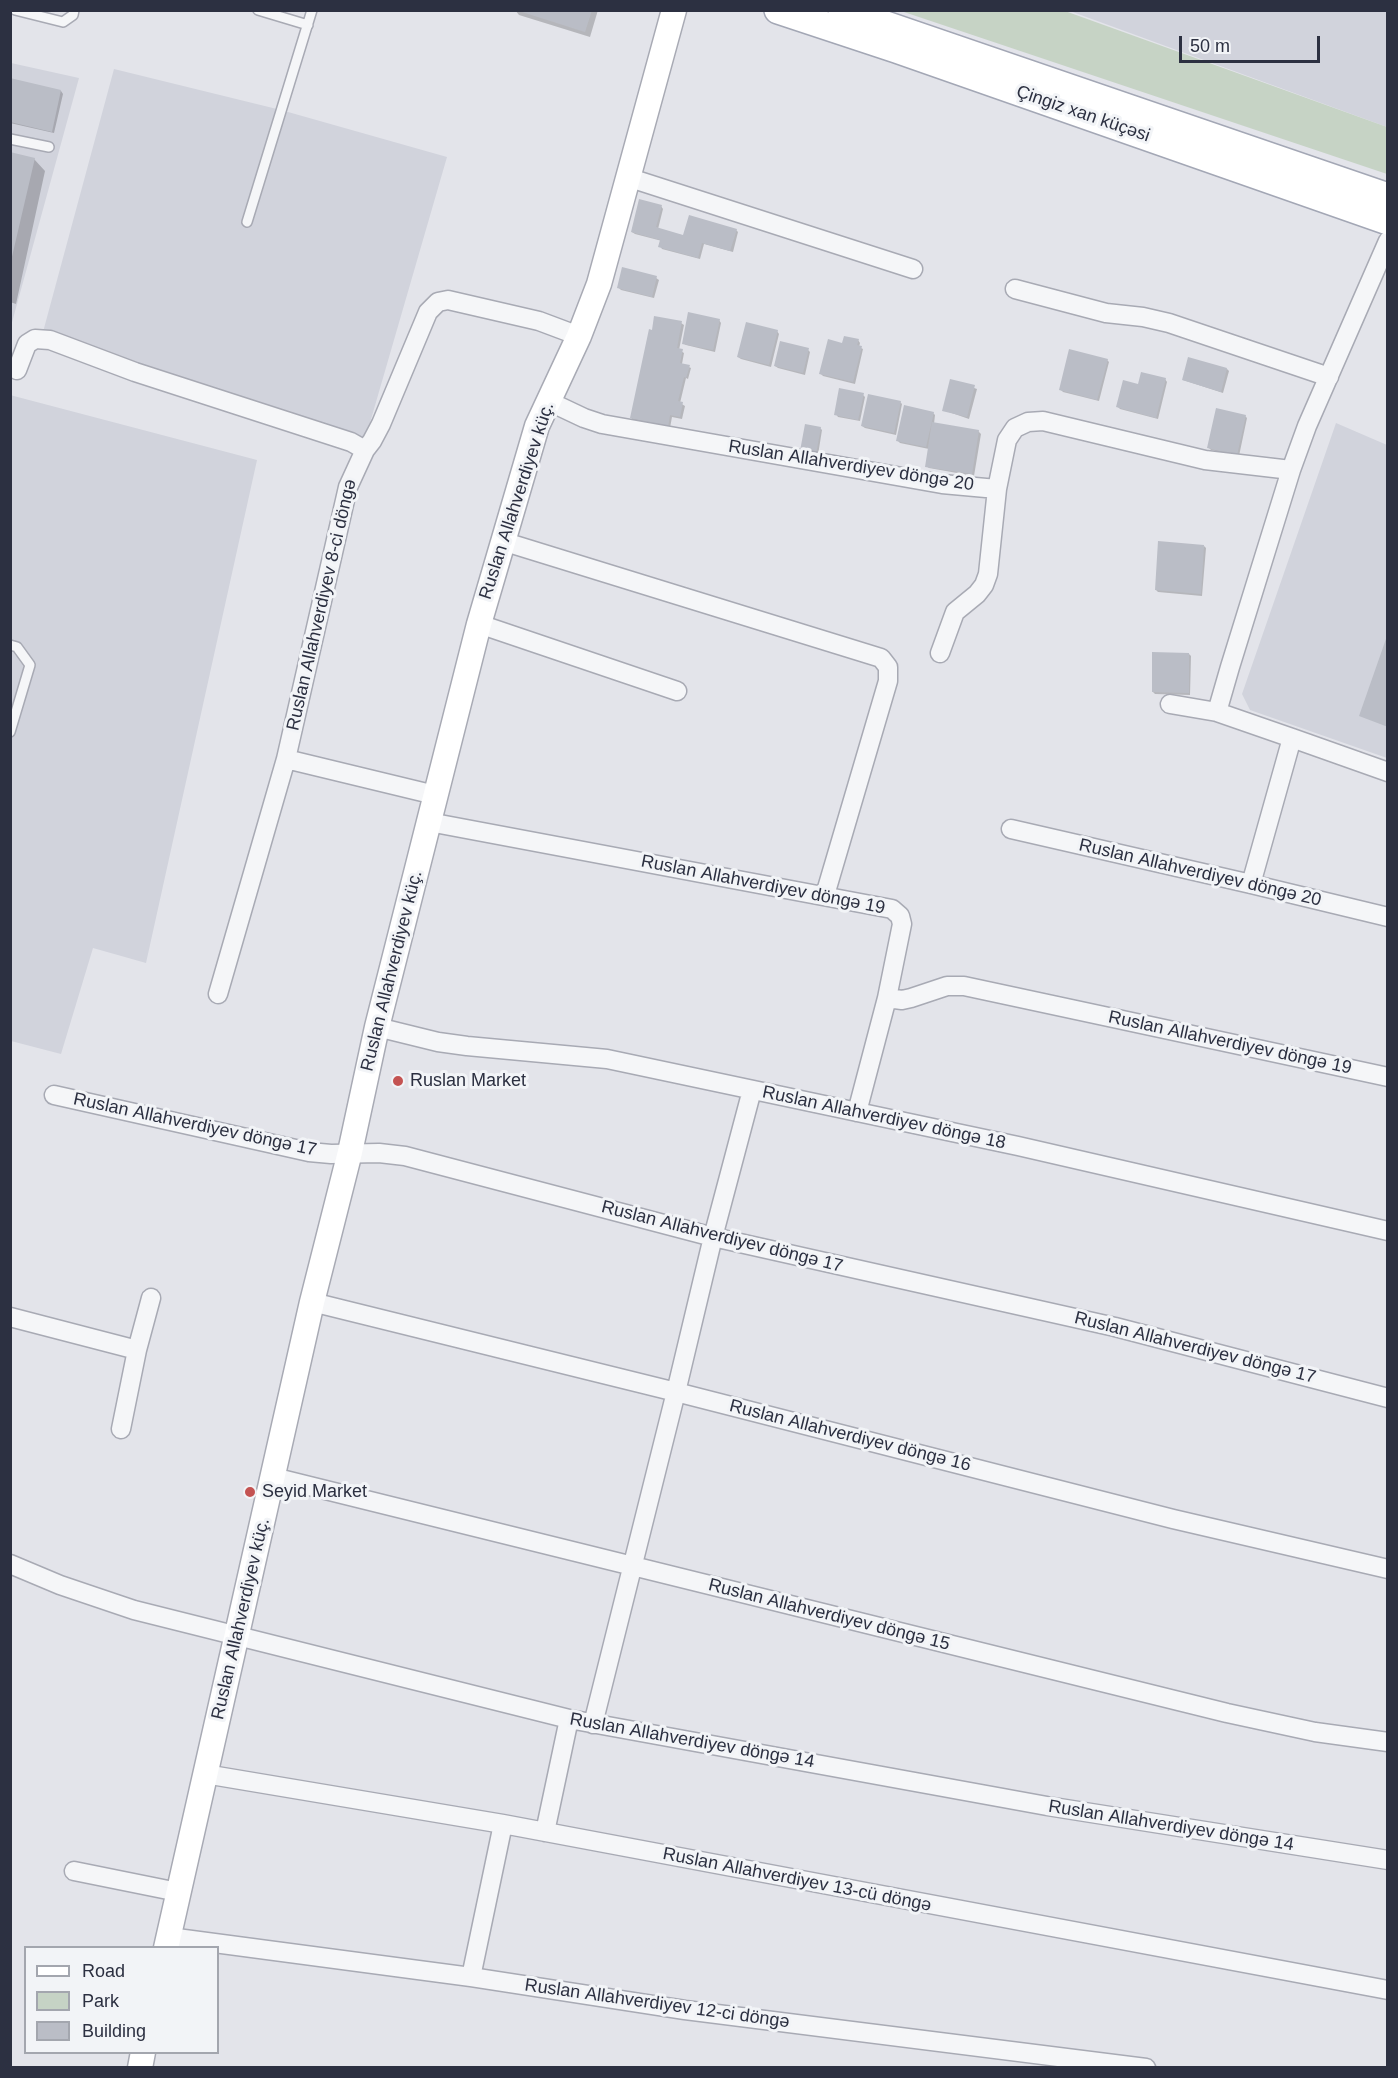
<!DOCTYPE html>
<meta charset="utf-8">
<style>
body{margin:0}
#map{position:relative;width:1398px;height:2078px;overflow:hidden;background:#e3e4ea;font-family:Arial,sans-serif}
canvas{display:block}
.frame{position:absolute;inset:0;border:12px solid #2c3041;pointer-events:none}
.legend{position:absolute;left:24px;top:1946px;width:195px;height:108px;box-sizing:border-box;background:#f2f4f7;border:2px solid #a3a6ae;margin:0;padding:8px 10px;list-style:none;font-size:18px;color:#2c3041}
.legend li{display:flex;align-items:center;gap:12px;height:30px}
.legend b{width:30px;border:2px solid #a3a6ae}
.scale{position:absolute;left:1179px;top:36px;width:141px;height:27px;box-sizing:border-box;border:3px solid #2c3041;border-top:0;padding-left:8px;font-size:18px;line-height:21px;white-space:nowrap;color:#2c3041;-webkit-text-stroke:4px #f2f4f7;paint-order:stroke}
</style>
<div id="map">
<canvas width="1398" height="2078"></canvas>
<div class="frame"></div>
<ul class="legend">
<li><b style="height:8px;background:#fff"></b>Road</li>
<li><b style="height:16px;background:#c6d3c5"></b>Park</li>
<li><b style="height:16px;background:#babdc6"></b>Building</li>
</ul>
<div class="scale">50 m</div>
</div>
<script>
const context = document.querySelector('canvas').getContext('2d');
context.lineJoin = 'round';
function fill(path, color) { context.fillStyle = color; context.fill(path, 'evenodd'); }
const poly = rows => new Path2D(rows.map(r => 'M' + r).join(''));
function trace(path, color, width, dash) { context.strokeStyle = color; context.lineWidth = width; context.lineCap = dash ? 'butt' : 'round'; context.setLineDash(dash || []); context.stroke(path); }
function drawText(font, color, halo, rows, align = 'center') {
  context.font = font + ' Arial,sans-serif'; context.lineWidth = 6; context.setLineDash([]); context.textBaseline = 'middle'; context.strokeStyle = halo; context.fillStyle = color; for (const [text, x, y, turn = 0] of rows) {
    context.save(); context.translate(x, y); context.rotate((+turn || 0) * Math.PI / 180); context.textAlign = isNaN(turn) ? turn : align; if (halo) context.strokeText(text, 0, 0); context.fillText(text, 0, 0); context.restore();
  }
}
fill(poly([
 [1070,11,1387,11,1387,127],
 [11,63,79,78,11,326],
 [114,69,281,110,447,157,365,440,43,332],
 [10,395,257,460,146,963,93,948,61,1054,11,1041],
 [1336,423,1387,445,1387,758,1250,710,1242,694]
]), '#d1d3dc');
fill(poly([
 [901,11,1065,11,1387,127,1387,174]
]), '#c6d3c5');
fill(poly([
 [515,10,598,10,590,37,519,15],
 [10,79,61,91,63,94,54,133,10,123],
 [10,154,34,159,45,171,16,304,10,302],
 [661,206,663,209,658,229,685,236,736,230,738,232,733,252,704,244,700,259,662,249,660,246,662,241,635,234,632,232],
 [656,278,659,280,654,298,621,290,618,287],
 [719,320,721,323,715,352,686,345,683,343],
 [681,323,684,325,679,350,684,353,682,364,691,368,688,379,686,378,680,403,685,406,682,419,672,417,670,428,634,420,631,418],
 [777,331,779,334,771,367,741,359,738,357],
 [858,340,860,343,859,347,863,349,855,384,823,376,821,374,843,345],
 [808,350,810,352,805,375,778,368,775,366],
 [1107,360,1109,362,1099,401,1063,392,1061,390],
 [1227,369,1229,371,1223,393,1183,380],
 [1165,379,1167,382,1158,419,1120,409,1118,407,1139,386],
 [951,380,977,389,969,419,943,410],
 [863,395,865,397,860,421,838,417,836,414],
 [900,402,902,404,896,435,865,428,862,426],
 [933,413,935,415,934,424,978,431,981,434,974,476,929,468,926,466,929,449,900,443,898,441],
 [1245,416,1247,418,1239,456,1211,450,1209,448],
 [820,428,822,430,818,455,804,452],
 [1204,546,1206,548,1202,596,1158,592,1156,590],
 [1189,654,1191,656,1190,695,1155,694,1153,692]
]), '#0003');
fill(poly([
 [516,10,592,10,585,32],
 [10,78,61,90,52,132,10,122],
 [10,152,35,158,11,261,10,261],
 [639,199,662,205,656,227,683,235,689,215,737,229,730,251,702,243,698,258,658,247,660,240,631,232],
 [622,267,657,276,652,297,617,288],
 [688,312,720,319,713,350,682,344],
 [654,316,682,321,677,348,683,349,680,363,690,365,686,378,684,377,678,401,683,402,680,417,670,415,668,427,630,418,649,329,652,330],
 [746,322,778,330,769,365,737,357],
 [844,336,859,339,857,345,862,346,853,382,819,374,828,339,842,343],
 [780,341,809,348,803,373,774,366],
 [1069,349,1108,359,1097,400,1059,390],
 [1188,357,1227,368,1221,392,1182,380],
 [1141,372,1166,378,1156,418,1116,407,1123,380,1138,384],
 [950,379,975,385,967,417,942,411],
 [839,388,864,393,858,420,834,415],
 [868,394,901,401,894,433,861,426],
 [904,405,934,412,926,447,896,441],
 [1216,408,1246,415,1237,455,1207,448],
 [932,422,979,430,972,474,925,467],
 [805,424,821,427,816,454,800,451],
 [1158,541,1204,545,1201,594,1155,590],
 [1387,636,1388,636,1388,727,1359,716],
 [1152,652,1189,653,1189,693,1152,692]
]), '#babdc6');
const lane = poly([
 [15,10,63,22,73,15,74,10],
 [258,10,308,25],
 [10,139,49,147],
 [247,222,312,10],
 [10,645,17,647,30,665,10,732]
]);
const street = poly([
 [627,177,913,269],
 [1015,289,1106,313,1143,317,1169,323,1329,377],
 [17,370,27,344,35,339,50,340,135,372,351,442,365,450],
 [548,401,584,418,602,424,942,484,997,489,1007,440,1015,428,1028,422,1043,421,1205,460,1291,470,1307,426,1388,241],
 [502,541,881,658,888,667,888,681,825,895],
 [479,624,677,691],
 [940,653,955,612,977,594,984,585,988,574,997,489],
 [1170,704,1217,712],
 [1292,738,1388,772],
 [286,759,435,795],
 [429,822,892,909,900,916,902,924,887,998,902,1000,911,998,947,986,964,986,1388,1077],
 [1011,829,1251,884,1388,917],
 [1251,884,1292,738,1217,712,1230,667,1291,470],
 [218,994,286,759,348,487,365,450,372,441,381,424,428,312,438,302,448,300,539,321,579,336],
 [377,1027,438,1042,467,1046,607,1059,1018,1146,1388,1231],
 [54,1095,309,1152,331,1154,379,1153,405,1156,713,1237,1115,1327,1388,1398],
 [857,1112,887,998],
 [312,1302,676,1392,1173,1519,1388,1569],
 [10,1317,137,1350],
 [121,1429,137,1350,151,1298],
 [273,1477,1227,1713,1315,1732,1388,1742],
 [10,1564,60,1585,134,1610,569,1719,1047,1806,1388,1860],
 [593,1724,676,1392,713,1237,752,1090],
 [205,1774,503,1824,1388,1990],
 [545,1832,569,1719],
 [74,1871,178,1892],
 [169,1937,471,1977,685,2010,1146,2068],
 [471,1977,503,1824]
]);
const secondary = poly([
 [166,1948,312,1302,350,1152,377,1027,479,624,537,426,579,336,599,284,674,10],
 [140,2068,143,2052]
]);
const primary = poly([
 [778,10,896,49,1388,221],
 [842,10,1388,197]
]);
trace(lane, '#a8aab4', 12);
trace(street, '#a8aab4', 21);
trace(secondary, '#a8aab4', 27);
trace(primary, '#a3a7b5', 30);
trace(lane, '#f5f6f8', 9);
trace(street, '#f5f6f8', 18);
trace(secondary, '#fff', 24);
trace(primary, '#fff', 27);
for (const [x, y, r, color] of [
 [398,1081,6,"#c45352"],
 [250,1492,6,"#c45352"]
]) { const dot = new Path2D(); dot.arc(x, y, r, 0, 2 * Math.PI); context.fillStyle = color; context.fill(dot); trace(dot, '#f2f4f7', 2); }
drawText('18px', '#2c3041', '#f2f4f7', [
 ["Çingiz xan küçəsi",1083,114,19],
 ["Ruslan Allahverdiyev döngə 20",851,466,9],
 ["Ruslan Allahverdiyev küç.",517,501,-72],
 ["Ruslan Allahverdiyev 8-ci döngə",322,605,-77],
 ["Ruslan Allahverdiyev döngə 20",1200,873,13],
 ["Ruslan Allahverdiyev döngə 19",763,885,11],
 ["Ruslan Allahverdiyev küç.",392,971,-76],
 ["Ruslan Allahverdiyev döngə 19",1230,1043,12],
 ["Ruslan Allahverdiyev döngə 18",884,1118,12],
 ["Ruslan Allahverdiyev döngə 17",195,1125,12],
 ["Ruslan Allahverdiyev döngə 17",722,1237,14],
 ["Ruslan Allahverdiyev döngə 17",1195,1348,14],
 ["Ruslan Allahverdiyev döngə 16",850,1436,14],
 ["Ruslan Allahverdiyev döngə 15",829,1615,14],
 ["Ruslan Allahverdiyev küç.",241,1619,-77],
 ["Ruslan Allahverdiyev döngə 14",692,1741,10],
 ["Ruslan Allahverdiyev döngə 14",1171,1826,9],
 ["Ruslan Allahverdiyev 13-cü döngə",797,1880,11],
 ["Ruslan Allahverdiyev 12-ci döngə",657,2004,8]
]);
drawText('18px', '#2c3041', '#f2f4f7', [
 ["Ruslan Market",410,1081],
 ["Seyid Market",262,1492]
], 'left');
</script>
